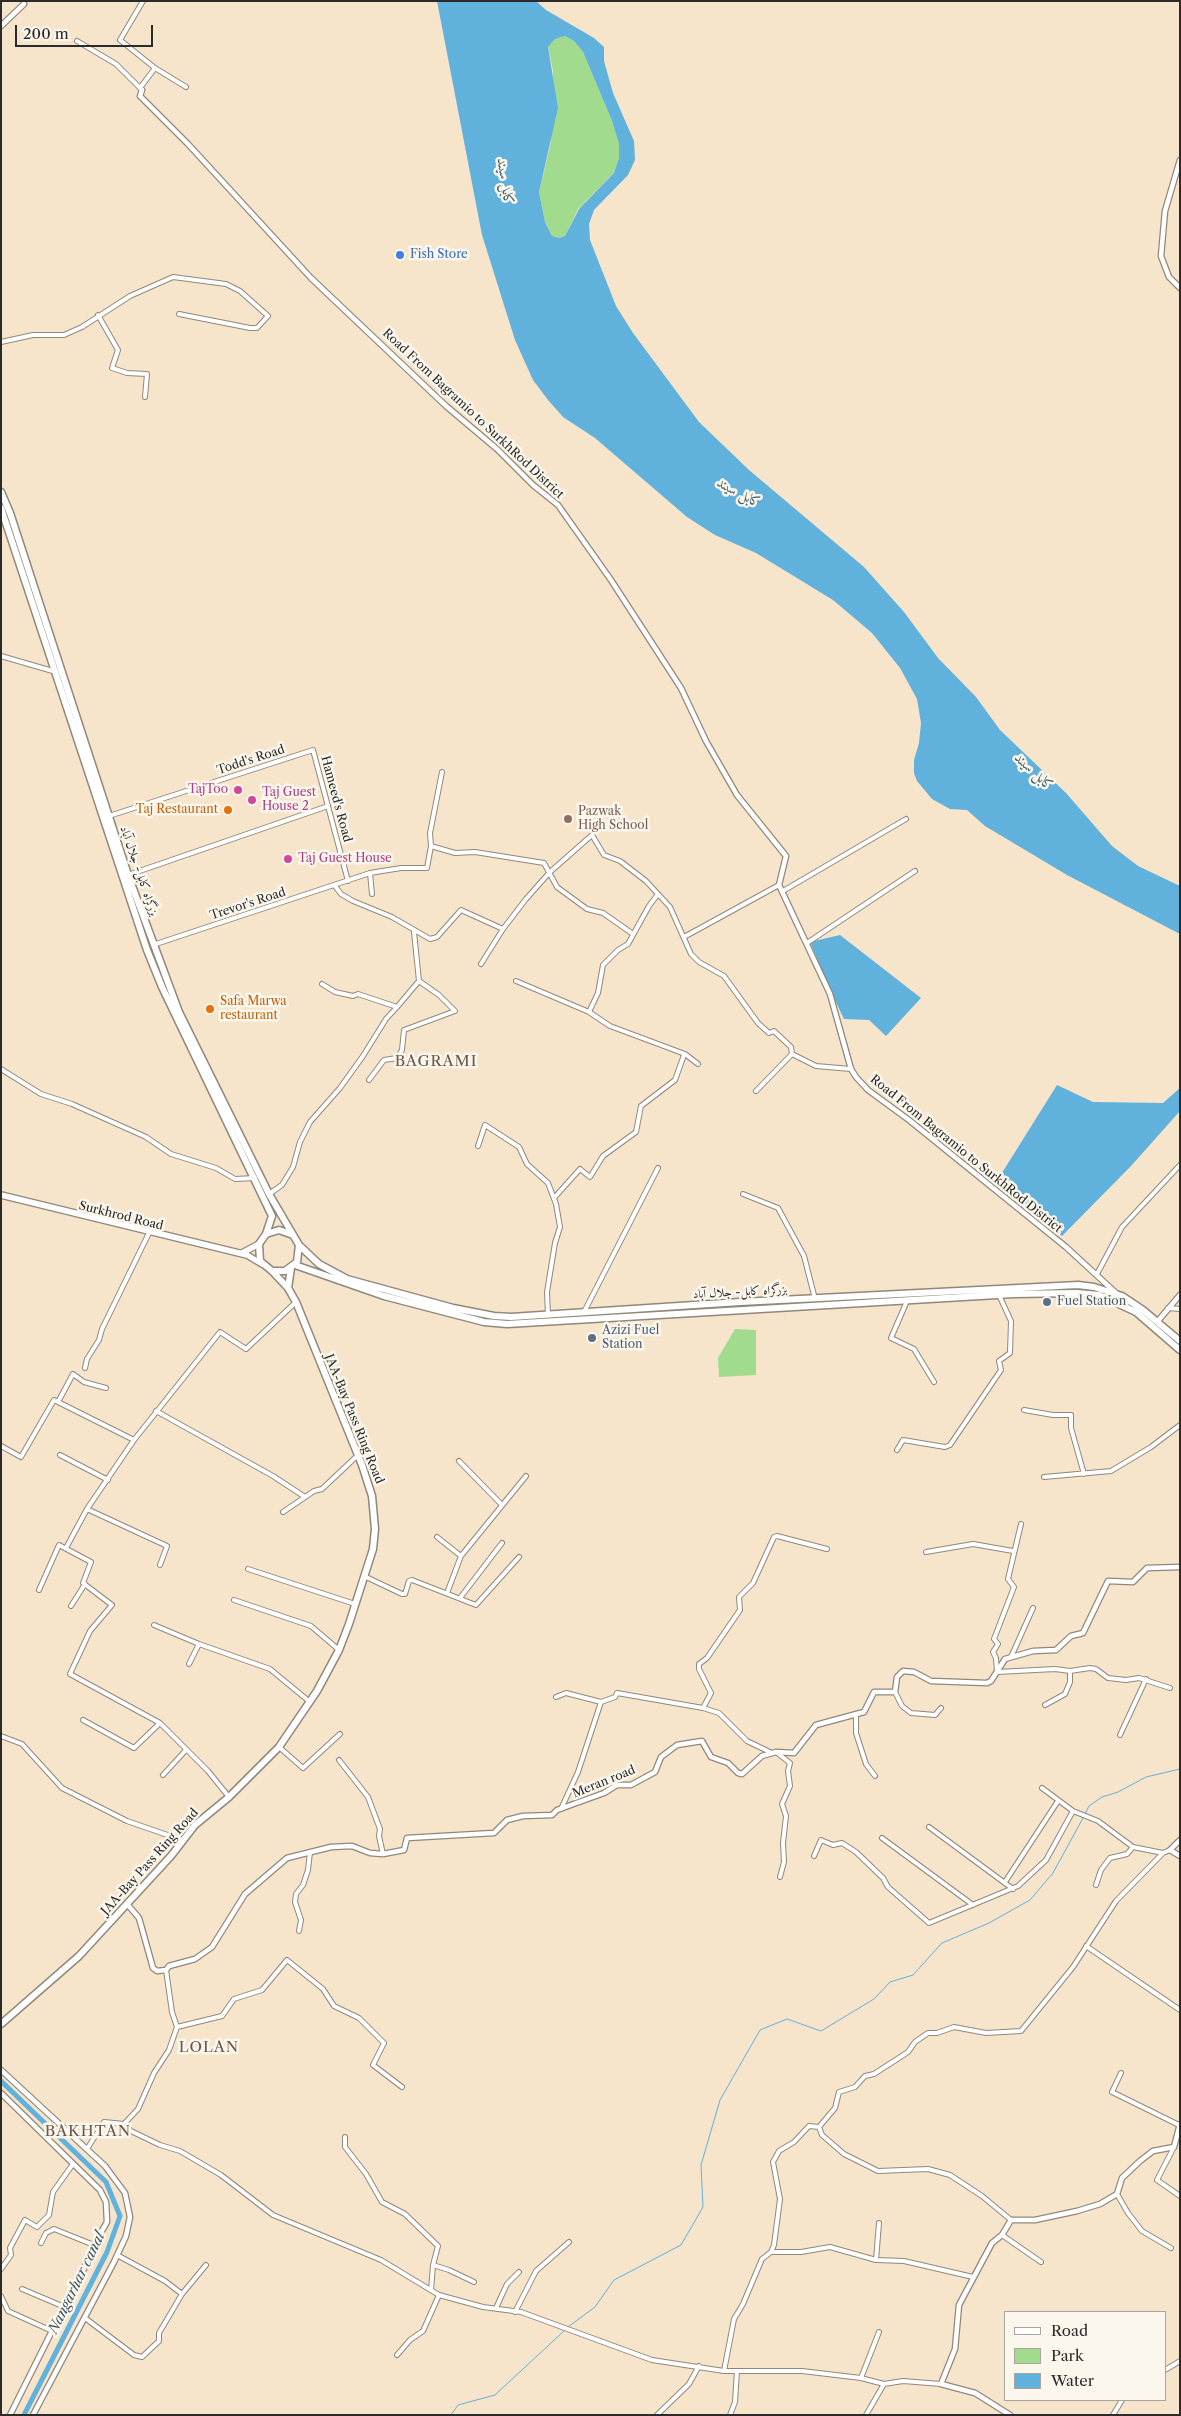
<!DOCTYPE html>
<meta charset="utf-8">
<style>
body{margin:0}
#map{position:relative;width:1181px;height:2416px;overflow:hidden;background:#f6e4cb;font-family:"Libre Caslon Text",serif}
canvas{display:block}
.frame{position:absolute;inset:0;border:2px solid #2b2b2b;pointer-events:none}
.legend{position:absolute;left:1004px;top:2311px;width:162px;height:90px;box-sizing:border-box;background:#fbf7ec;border:1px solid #a8a59f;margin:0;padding:6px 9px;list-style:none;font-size:15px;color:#2b2b2b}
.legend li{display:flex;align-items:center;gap:10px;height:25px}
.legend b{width:25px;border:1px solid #a8a59f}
.scale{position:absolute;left:15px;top:25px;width:138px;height:22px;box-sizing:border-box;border:2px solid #2b2b2b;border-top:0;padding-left:6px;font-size:15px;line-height:18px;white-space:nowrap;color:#2b2b2b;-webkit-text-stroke:4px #fbf7ec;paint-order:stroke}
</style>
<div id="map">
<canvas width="1181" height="2416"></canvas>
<div class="frame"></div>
<ul class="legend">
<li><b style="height:6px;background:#fff"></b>Road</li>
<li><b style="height:14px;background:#a1db8e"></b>Park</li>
<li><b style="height:14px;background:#60b1db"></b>Water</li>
</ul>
<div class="scale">200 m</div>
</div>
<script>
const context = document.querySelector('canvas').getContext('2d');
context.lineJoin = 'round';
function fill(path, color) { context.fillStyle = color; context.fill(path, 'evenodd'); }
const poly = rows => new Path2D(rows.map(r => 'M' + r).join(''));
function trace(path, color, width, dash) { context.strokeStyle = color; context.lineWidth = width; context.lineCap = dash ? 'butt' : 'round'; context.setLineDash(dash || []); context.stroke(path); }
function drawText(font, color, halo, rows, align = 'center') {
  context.font = font + ' "Libre Caslon Text",Amiri,serif'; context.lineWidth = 5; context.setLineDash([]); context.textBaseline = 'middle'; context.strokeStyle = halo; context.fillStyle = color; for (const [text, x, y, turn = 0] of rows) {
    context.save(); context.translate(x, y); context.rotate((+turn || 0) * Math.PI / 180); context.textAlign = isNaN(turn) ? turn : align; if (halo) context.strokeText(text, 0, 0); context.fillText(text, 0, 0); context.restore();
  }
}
fill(poly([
 [565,36,574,41,583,52,612,121,619,144,619,158,614,173,578,209,565,236,559,238,552,236,545,222,539,192,551,142,553,71,548,46,555,39],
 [735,1329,756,1330,756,1375,719,1377,718,1358]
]), '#a1db8e');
fill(poly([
 [437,1,536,1,546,10,594,38,604,47,604,61,613,93,634,141,635,160,628,175,594,210,589,224,590,240,616,306,633,333,699,422,749,470,864,567,904,612,938,658,976,697,1000,730,1066,793,1112,846,1138,866,1180,886,1180,934,1067,875,985,826,967,810,950,809,932,799,917,781,914,773,914,760,919,743,921,723,917,699,900,668,872,633,833,600,756,553,715,535,687,517,595,438,563,417,548,400,533,380,515,340,482,235],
 [565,36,574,41,583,52,612,121,619,144,619,158,614,173,579,209,565,236,559,238,552,236,545,222,539,192,558,108,548,47,555,39],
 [840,935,921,998,886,1036,869,1020,844,1019,833,996,810,942],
 [1057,1085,1093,1102,1163,1103,1180,1088,1180,1111,1131,1166,1062,1236,995,1184]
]), '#60b1db');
trace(poly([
 [1085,1814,1089,1806,1102,1797,1118,1792,1146,1777,1180,1769],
 [568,2327,595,2307,614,2280,681,2245,703,2207,701,2165,720,2100,760,2030,787,2019,821,2031,874,1999,890,1982,913,1975,942,1943,989,1923,1030,1900,1053,1873,1083,1818],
 [451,2415,458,2405,495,2395,565,2330]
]), '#60b1db', 1);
trace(poly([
 [1,2081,106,2182,120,2216,107,2252,24,2415]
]), '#60b1db', 5);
const minor = poly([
 [143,1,120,40,155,68,186,87],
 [77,41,116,64,142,90],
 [140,88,155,68],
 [98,315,118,350,112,368,127,373,147,374,145,397],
 [1,342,33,335,64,335,82,327,130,296,173,277,226,284,240,291,268,316,257,328,250,328,179,314],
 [1,656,56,672],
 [109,816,313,750,348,881],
 [431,846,430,833,442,772],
 [370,873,372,894],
 [128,875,328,806],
 [335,886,341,894,353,901,392,917,430,939,437,937,461,910,503,929],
 [783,891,906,819],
 [684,937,779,885],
 [807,943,915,871],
 [153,945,370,873,401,868,427,868,431,846,455,853,475,852,544,863,557,887,587,909,603,913,633,934],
 [481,964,503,929,526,899,550,872,592,835,604,855,620,861,646,881,670,907,691,954,699,962,724,976,758,1023,769,1033,774,1031,791,1047,792,1054],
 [516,981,589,1012,610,1026,685,1054,698,1064],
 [322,984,335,992,353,996,358,994,397,1007,419,981,414,932],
 [589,1012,598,993,603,965,618,950,628,944,649,906,658,894],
 [1,1069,41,1094,72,1104,146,1137,171,1154,216,1168,235,1179,255,1178],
 [369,1080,384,1060,397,1058,402,1050,404,1030,455,1011,439,995,419,981],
 [756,1091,792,1054,816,1066,851,1069],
 [478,1146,485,1125,519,1147,527,1164,548,1183,556,1204,560,1227,555,1243,547,1292,548,1315],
 [269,1194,282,1185,293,1167,300,1142,310,1122,340,1088,363,1056,386,1019,397,1007],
 [743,1194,778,1208,804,1256,815,1299],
 [554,1198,580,1169,590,1177,603,1156,636,1132,641,1106,675,1080,684,1055],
 [1097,1274,1122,1227,1180,1165],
 [907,1301,891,1338,914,1349,934,1382],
 [1168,1308,1180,1309],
 [584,1312,658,1168],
 [85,1368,87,1359,99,1340,102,1329,149,1233],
 [58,1402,73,1374,84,1382,106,1388],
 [1024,1410,1053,1415,1071,1415,1071,1428,1084,1474],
 [156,1411,273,1476,305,1497],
 [1,1446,21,1457,54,1400,134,1440],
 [897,1450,903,1440,945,1447,950,1445,1001,1370,999,1361,1010,1353,1011,1321,999,1295],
 [60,1455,108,1480],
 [459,1461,501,1504],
 [1044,1477,1111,1471,1151,1447,1180,1425],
 [87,1509,167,1546,160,1565],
 [283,1512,314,1491,322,1489,358,1455],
 [1021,1524,1008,1579,1014,1587,994,1639,998,1644,993,1652,996,1658,997,1672,1055,1669,1070,1671,1090,1668,1096,1669,1108,1678,1126,1680,1139,1678,1170,1688],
 [437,1537,461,1556],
 [66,1548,87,1509,134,1440,220,1332,246,1349,296,1302],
 [926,1552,973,1544,1013,1551],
 [248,1569,355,1604],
 [364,1576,402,1594,405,1594,409,1581,412,1580,476,1605,519,1557],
 [39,1590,59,1545,91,1562,83,1583,112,1605,90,1631,70,1674,160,1723,208,1771,229,1797],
 [447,1593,461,1556,526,1476],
 [460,1598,502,1543],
 [234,1600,311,1626,339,1650],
 [71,1606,85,1584],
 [154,1625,199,1644,270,1669,310,1702],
 [1011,1657,1033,1608],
 [189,1664,199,1644],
 [895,1692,902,1706,911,1713,935,1715,941,1708],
 [556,1697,566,1693,601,1702,615,1697,617,1693,703,1708,719,1713,747,1741,772,1753],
 [1045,1705,1065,1694,1070,1682,1070,1671],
 [703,1708,711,1693,699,1669,699,1664,707,1658,740,1610,739,1597,753,1583,774,1537,777,1536,827,1549],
 [856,1714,856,1733,866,1764,875,1776],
 [83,1720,134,1748,160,1723],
 [1120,1735,1146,1679],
 [1,1736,22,1744,62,1788,127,1821,182,1840],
 [279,1747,303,1768,340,1734],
 [776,1752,790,1763,788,1771,790,1786,782,1804,786,1816,783,1843,784,1862,780,1877],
 [339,1760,368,1797,380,1829,379,1836,383,1854],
 [163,1775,186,1750],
 [1042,1788,1073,1811,1098,1821,1133,1847,1163,1853],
 [561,1809,578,1772,601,1702],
 [929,1827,1013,1889],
 [882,1838,973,1905],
 [814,1856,821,1840,833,1845,842,1843,856,1852,883,1878,888,1887,929,1923,1018,1886,1046,1860,1073,1811],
 [1005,1882,1058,1801],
 [1096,1885,1101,1870,1110,1858,1127,1854,1133,1847],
 [299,1931,301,1920,295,1902,296,1894,303,1885,308,1870,310,1852],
 [1086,1946,1180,2010],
 [177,2027,222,2016,234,1999,262,1990,287,1960,323,1989,334,2006,359,2018,384,2043,373,2065,402,2087],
 [1121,2073,1112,2092,1179,2125],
 [124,2124,138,2109,154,2073,169,2050,177,2027,172,2012,166,1970],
 [819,2127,822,2135,844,2154,878,2171,928,2169,950,2175,982,2196,1011,2220],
 [345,2137,345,2147,366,2174,382,2202,405,2214,438,2246,433,2265,431,2290],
 [1174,2147,1157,2180,1180,2196],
 [87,2149,104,2122,124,2124,131,2131,160,2145,180,2151,221,2175,273,2215,381,2260,439,2295,423,2331,410,2340,397,2355],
 [1117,2194,1128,2213,1142,2231,1171,2248],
 [1002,2235,1041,2262],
 [41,2243,46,2233,54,2229,94,2245],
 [771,2252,801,2252,830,2247,876,2260,904,2261,973,2277],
 [117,2255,165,2281,182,2294],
 [876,2260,879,2223],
 [433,2265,449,2270,474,2282],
 [1,2269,11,2255,10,2248,25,2220,37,2227,49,2215,53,2192,73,2164],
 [22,2289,67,2308],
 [439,2295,483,2307,521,2312,652,2360,724,2371,802,2371,861,2378,884,2384,903,2381,941,2384],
 [1,2296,8,2311,52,2331],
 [496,2308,507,2284,519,2272],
 [515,2312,536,2271,569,2242],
 [85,2318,134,2355,142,2357,159,2341,159,2333,182,2294,206,2265],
 [1165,2370,1180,2361],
 [724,2371,734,2319,743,2304,762,2259,771,2252,774,2245,780,2199,773,2162,779,2151,794,2142,809,2126,819,2127,835,2108,839,2092,855,2087,865,2076,874,2074,908,2052,915,2042,928,2033,937,2033,954,2027,986,2033,1021,2031,1073,1967,1116,1901,1163,1853,1170,1850],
 [861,2378,879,2332],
 [657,2415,689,2384,699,2366],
 [730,2415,735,2402,737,2371],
 [866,2415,884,2384],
 [1113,2415,1122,2400]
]);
const tertiary = poly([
 [1,26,24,4],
 [142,90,140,96,188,144,311,278,446,406,497,449,533,485,558,505,611,580,681,688,706,741,737,795,786,856,779,885,830,994,851,1069,856,1077,868,1090,909,1120,1066,1247,1116,1293],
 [1180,160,1165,211,1161,256,1169,277,1180,288],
 [1157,1322,1180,1295],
 [1180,1840,1170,1850,1180,1856],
 [128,1905,139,1918,153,1968,157,1971,166,1970,169,1966,195,1959,212,1947,245,1894,287,1858,331,1847,352,1846,370,1853,383,1854,404,1850,407,1838,494,1833,507,1820,523,1816,552,1815,557,1810,604,1793,617,1785,631,1785,655,1772,661,1757,677,1745,702,1741,711,1757,728,1763,738,1773,742,1774,762,1756,776,1752,794,1753,816,1725,864,1712,874,1692,895,1692,897,1677,903,1671,914,1672,931,1681,987,1683,991,1681,1005,1659,1033,1651,1056,1650,1071,1636,1083,1633,1108,1581,1133,1582,1147,1568,1180,1567],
 [1,2070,105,2166,125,2193,130,2217,126,2236,114,2262,33,2415],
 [1,2093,100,2190,106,2202,107,2222,94,2245,67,2308,52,2331,10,2415],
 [1010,2415,975,2393,941,2384,955,2349,959,2305,992,2243,1002,2235,1011,2220,1035,2220,1077,2211,1100,2204,1117,2194,1122,2178,1140,2161,1153,2151,1174,2147,1180,2124]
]);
const primary = poly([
 [1,1195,247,1255,262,1264],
 [242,1253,259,1244]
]);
const trunk = poly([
 [1,492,10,513,128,875,179,1012,269,1194,299,1245,297,1262,285,1271,272,1271,260,1261,259,1244,266,1234,272,1216,162,987,147,950,1,508],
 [266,1234,279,1230,293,1235],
 [300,1246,319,1264,347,1279,453,1308,494,1316,511,1317,740,1302,1078,1285,1094,1287,1122,1296,1143,1310,1180,1341],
 [295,1265,384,1296,484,1322,507,1324,1014,1294,1077,1293,1099,1295,1136,1312,1180,1350],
 [288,1288,291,1268],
 [1,2024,79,1956,171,1856,195,1825,229,1797,279,1747,317,1691,339,1650,349,1624,373,1549,375,1529,372,1496,362,1465,296,1302,288,1288,273,1272]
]);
trace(minor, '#90887b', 6);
trace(tertiary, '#90887b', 7);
trace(primary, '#90887b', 8);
trace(trunk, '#90887b', 9);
trace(minor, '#fff', 4);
trace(tertiary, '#fff', 4.5);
trace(primary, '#fff', 5.5);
trace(trunk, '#fff', 6);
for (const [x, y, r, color] of [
 [400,255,5,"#3f7fe0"],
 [238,790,5,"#d1479c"],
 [252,800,5,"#d1479c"],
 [228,810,5,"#e8710a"],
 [568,819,5,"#8d6e63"],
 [288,859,5,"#d1479c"],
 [210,1009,5,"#e8710a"],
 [1047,1302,5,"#5c6f8a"],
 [592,1338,5,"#5c6f8a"]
]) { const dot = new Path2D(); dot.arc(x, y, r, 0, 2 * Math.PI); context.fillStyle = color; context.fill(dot); trace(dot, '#fbf7ec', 2); }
drawText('12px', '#366cbe', '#fbf7ec', [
 ["Fish Store",410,255]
], 'left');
drawText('12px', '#2b2b2b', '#fbf7ec', [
 ["Road From Bagramio to SurkhRod District",473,414,43],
 ["Todd's Road",251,760,-18],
 ["Hameed's Road",336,799,75],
 ["بزرگراه کابل- جلال آباد",139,871,71],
 ["Trevor's Road",248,904,-18],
 ["Road From Bagramio to SurkhRod District",966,1154,39],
 ["Surkhrod Road",121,1216,14],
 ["بزرگراه کابل- جلال آباد",740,1292,-3],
 ["JAA-Bay Pass Ring Road",354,1419,68],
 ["Meran road",604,1782,-22],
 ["JAA-Bay Pass Ring Road",150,1862,-48]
]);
drawText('12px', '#b23c85', '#fbf7ec', [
 ["TajToo",228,790,"right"],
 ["Taj Guest",262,793],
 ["House 2",262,807],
 ["Taj Guest House",298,859]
], 'left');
drawText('12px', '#c56008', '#fbf7ec', [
 ["Taj Restaurant",218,810],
 ["Safa Marwa",220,1002,"left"],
 ["restaurant",220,1016,"left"]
], 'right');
drawText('12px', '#785e54', '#fbf7ec', [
 ["Pazwak",578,812],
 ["High School",578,826]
], 'left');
drawText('12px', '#4e5e75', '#fbf7ec', [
 ["Fuel Station",1057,1302],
 ["Azizi Fuel",602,1331],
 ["Station",602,1345]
], 'left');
drawText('italic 14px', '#3e5a69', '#fbf7ec', [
 ["کابل سيند",505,182,81],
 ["کابل سيند",739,493,28],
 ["کابل سيند",1034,772,43],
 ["Nangarhar canal",77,2283,-64]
]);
context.letterSpacing = '1px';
drawText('15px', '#6e584b', '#fbf7ec', [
 ["BAGRAMI",436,1062],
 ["LOLAN",209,2048],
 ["BAKHTAN",88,2132]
]);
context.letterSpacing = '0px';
</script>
